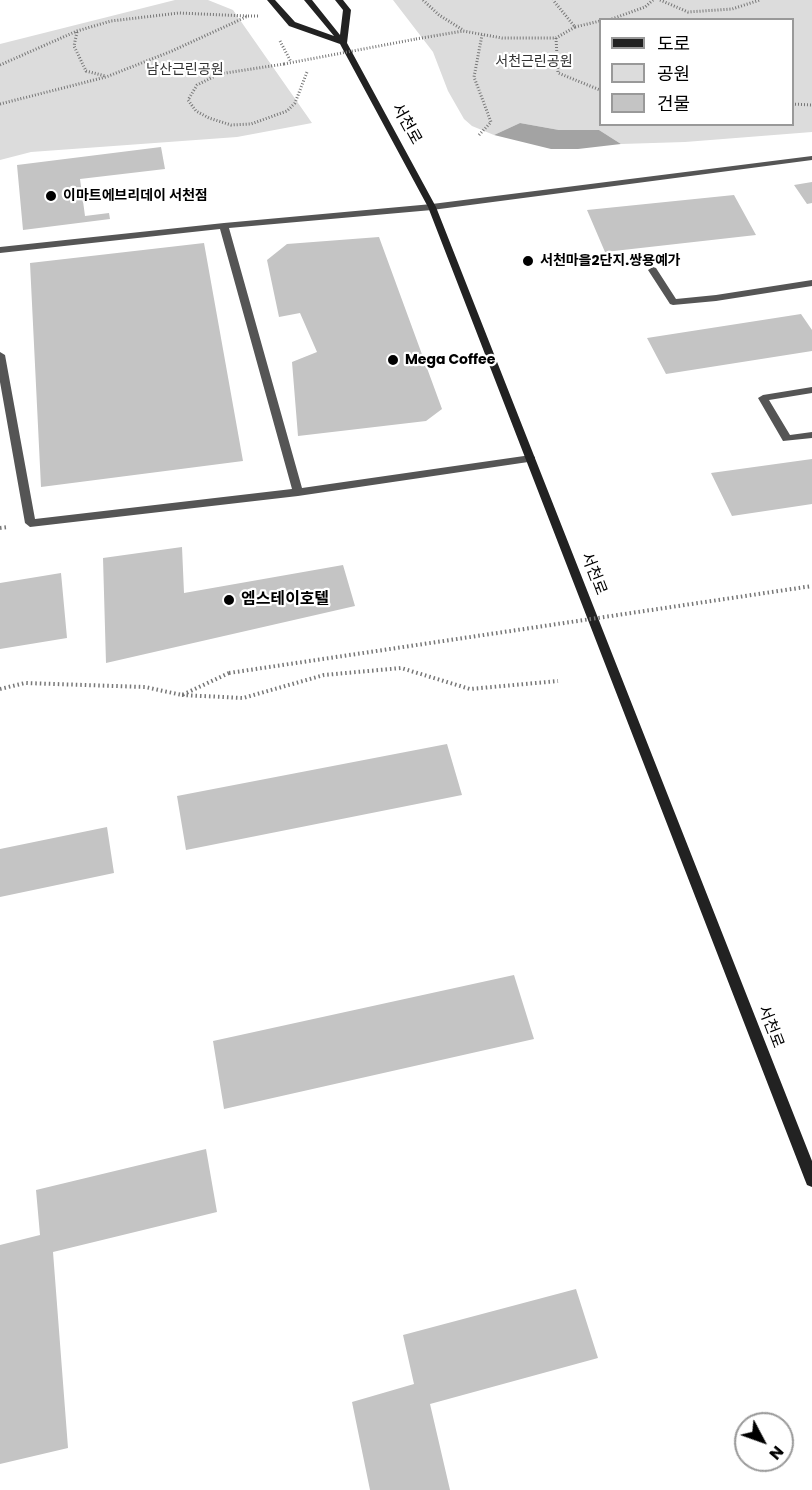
<!DOCTYPE html>
<meta charset="utf-8">
<style>
body{margin:0}
#map{position:relative;width:812px;height:1490px;overflow:hidden;background:#fff;font-family:Poppins,"Noto Sans KR",sans-serif}
canvas{display:block}
.legend{position:absolute;left:599px;top:18px;width:195px;height:108px;box-sizing:border-box;background:#fff;border:2px solid #999;margin:0;padding:8px 10px;list-style:none;font-size:18px;color:#000}
.legend li{display:flex;align-items:center;gap:12px;height:30px}
.legend b{width:30px;border:2px solid #999}
.north{position:absolute;left:734px;top:1412px;width:60px;height:60px;box-sizing:border-box;background:#fff;border:2px solid #999;border-radius:50%;rotate:131deg;font-size:16px;font-weight:700;line-height:24px;text-align:center;color:#000}
.north::after{content:'';display:block;margin:auto;width:21px;height:27px;background:#000;clip-path:polygon(50% 0,100% 100%,50% 72%,0 100%)}
</style>
<div id="map">
<canvas width="812" height="1490"></canvas>
<ul class="legend">
<li><b style="height:8px;background:#222"></b>도로</li>
<li><b style="height:16px;background:#dcdcdc"></b>공원</li>
<li><b style="height:16px;background:#c4c4c4"></b>건물</li>
</ul>
<div class="north">N</div>
</div>
<script>
const context = document.querySelector('canvas').getContext('2d');
context.lineJoin = 'round';
function fill(path, color) { context.fillStyle = color; context.fill(path, 'evenodd'); }
const poly = rows => new Path2D(rows.map(r => 'M' + r).join(''));
function trace(path, color, width, dash) { context.strokeStyle = color; context.lineWidth = width; context.lineCap = dash ? 'butt' : 'round'; context.setLineDash(dash || []); context.stroke(path); }
function drawText(font, color, halo, rows, align = 'center') {
  context.font = font + ' Poppins,"Noto Sans KR",sans-serif'; context.lineWidth = 4.5; context.setLineDash([]); context.textBaseline = 'middle'; context.strokeStyle = halo; context.fillStyle = color; for (const [text, x, y, turn = 0] of rows) {
    context.save(); context.translate(x, y); context.rotate((+turn || 0) * Math.PI / 180); context.textAlign = isNaN(turn) ? turn : align; if (halo) context.strokeText(text, 0, 0); context.fillText(text, 0, 0); context.restore();
  }
}
fill(poly([
 [175,0,208,0,233,10,312,123,237,137,31,152,0,160,0,44],
 [393,0,812,0,812,132,685,142,621,144,599,130,559,130,520,123,494,135,472,126,464,119,448,91,433,52],
 [600,20,792,20,792,124,600,124]
]), '#dcdcdc');
fill(poly([
 [520,123,559,130,599,130,621,144,578,149,551,149,494,135]
]), '#a3a3a3');
fill(poly([
 [161,147,165,169,80,179,85,216,109,213,110,219,23,230,17,165],
 [812,182,812,203,807,204,794,185],
 [734,195,756,235,605,252,587,210],
 [379,237,442,409,426,421,298,436,292,362,317,352,300,313,279,317,267,260,287,244],
 [204,243,243,461,41,487,30,263],
 [801,314,812,330,812,351,666,374,647,338],
 [812,459,812,504,732,516,711,473],
 [182,547,184,593,343,565,355,606,106,663,103,558],
 [61,573,67,638,0,649,0,583],
 [447,744,462,795,186,850,177,796],
 [107,827,114,873,0,897,0,849],
 [514,975,534,1039,224,1109,213,1041],
 [206,1149,217,1212,53,1252,68,1448,0,1464,0,1245,40,1235,36,1190],
 [576,1289,598,1358,430,1404,450,1490,370,1490,352,1402,414,1384,403,1335]
]), '#c4c4c4');
trace(poly([
 [423,0,439,15,463,30],
 [660,0,688,12,732,9,760,0],
 [609,20,645,7,653,0],
 [575,27,600,21],
 [77,32,74,46,86,71,105,76],
 [556,38,558,73,600,90],
 [416,39,463,31,502,38,556,38,575,27,553,0],
 [280,41,291,62],
 [284,64,219,74,197,85,188,100,196,111,209,118,231,125,251,124,287,111,295,103,307,72],
 [0,65,77,31,111,21,179,13,247,16],
 [0,104,106,77,172,51,248,16,258,16],
 [792,104,812,105],
 [479,135,491,122,474,77,482,35]
]), '#777', 3, [1, 2]);
trace(poly([
 [0,528,8,527],
 [0,689,25,683,145,687,182,695,229,673],
 [182,695,243,698,324,675,401,668,470,689,558,681]
]), '#777', 4, [1.5, 3]);
fill(poly([
 [653,267,656,268,676,299,716,295,812,280,812,286,716,301,673,305,670,304,648,270,653,267],
 [812,387,812,393,769,400,790,435,812,432,812,438,783,441,758,398,763,395,812,387]
]), '#555');
fill(poly([
 [812,156,812,160,432,210,229,228,302,488,531,455,535,457,535,461,298,496,30,527,25,523,0,382,0,352,5,355,35,519,292,489,220,229,0,253,0,247,224,223,432,204,812,156]
]), '#555');
fill(poly([
 [267,0,275,0,295,22,334,36,304,0,312,0,340,35,343,10,335,0,343,0,351,10,347,43,436,207,812,1161,812,1187,807,1185,805,1180,428,207,340,44,289,26,267,0]
]), '#222');
trace(poly([
 [284,64,416,39]
]), '#777', 3, [1, 2]);
trace(poly([
 [229,673,812,586]
]), '#777', 4, [1.5, 3]);
for (const [x, y, r, color] of [
 [51,196,6,"#000"],
 [528,261,6,"#000"],
 [393,360,6,"#000"],
 [229,600,6,"#000"]
]) { const dot = new Path2D(); dot.arc(x, y, r, 0, 2 * Math.PI); context.fillStyle = color; context.fill(dot); trace(dot, '#fff', 2); }
drawText('14px', '#333', '#fff', [
 ["서천근린공원",534,62],
 ["남산근린공원",185,70]
]);
drawText('bold 14px', '#000', '#fff', [
 ["이마트에브리데이 서천점",63,196],
 ["서천마을2단지.쌍용예가",540,261],
 ["Mega Coffee",405,360]
], 'left');
drawText('16px', '#000', '#fff', [
 ["서천로",406,124,61],
 ["서천로",593,574,69],
 ["서천로",770,1027,69]
]);
drawText('bold 16px', '#000', '#fff', [
 ["엠스테이호텔",241,600]
], 'left');
</script>
